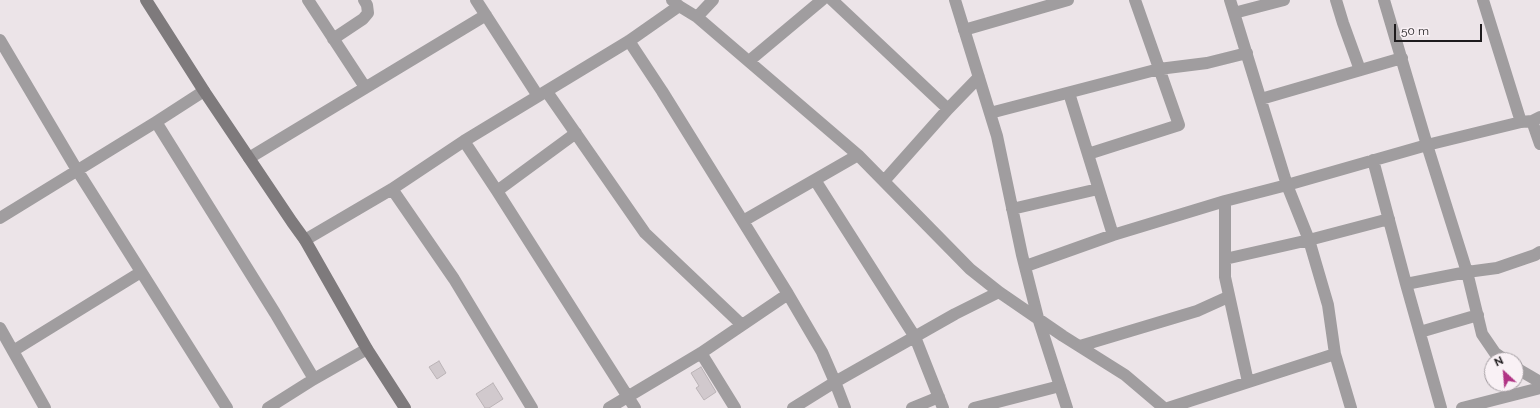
<!DOCTYPE html>
<style>
body{margin:0}
#map{position:relative;width:1540px;height:408px;overflow:hidden;background:#ece4e8;font-family:Raleway,sans-serif}
canvas{display:block}
.north{position:absolute;left:1484px;top:352px;width:40px;height:40px;box-sizing:border-box;background:#f9f1f5;border:1px solid #a19b9f;border-radius:50%;rotate:334deg;font-size:11px;font-weight:700;line-height:16px;text-align:center;color:#1e1b1d}
.north::after{content:'';display:block;margin:auto;width:14px;height:18px;background:#b13585;clip-path:polygon(50% 0,100% 100%,50% 72%,0 100%)}
.scale{position:absolute;left:1394px;top:24px;width:88px;height:18px;box-sizing:border-box;border:2px solid #1e1b1d;border-top:0;padding-left:5px;font-size:12px;line-height:14px;white-space:nowrap;color:#1e1b1d;-webkit-text-stroke:3px #f9f1f5;paint-order:stroke}
</style>
<div id="map">
<canvas width="1540" height="408"></canvas>
<div class="north">N</div>
<div class="scale">50 m</div>
</div>
<script>
const context = document.querySelector('canvas').getContext('2d');
context.lineJoin = 'round';
function fill(path, color) { context.fillStyle = color; context.fill(path, 'evenodd'); }
const poly = rows => new Path2D(rows.map(r => 'M' + r).join(''));
function trace(path, color, width, dash) { context.strokeStyle = color; context.lineWidth = width; context.lineCap = dash ? 'butt' : 'round'; context.setLineDash(dash || []); context.stroke(path); }
const building = poly([
 [439,361,446,373,437,379,429,367,439,361],
 [701,367,716,392,704,400,696,388,699,386,691,373,701,367],
 [493,383,503,399,489,408,485,408,476,394,493,383]
]);
fill(building, '#d1c9cd');
trace(building, '#bab3b6', 1);
trace(poly([
 [308,0,365,87],
 [476,0,538,96],
 [672,0,679,6,697,17,858,155,970,269,999,292,1063,336,1125,375,1164,408],
 [832,0,948,109],
 [955,0,997,136,1022,255,1038,318,1067,408],
 [1230,0,1287,185,1309,240,1328,305,1335,354,1351,408],
 [1336,0,1343,23,1360,70],
 [1384,0,1427,145,1467,272,1482,334,1495,353,1505,360],
 [1483,0,1521,122],
 [1234,13,1284,0],
 [697,17,713,0],
 [964,30,1068,0],
 [333,39,363,19,368,13,367,5,364,0],
 [0,40,77,170,227,408],
 [629,41,662,91,788,294,822,352,835,382,845,408],
 [749,61,822,0],
 [547,92,645,233,742,325],
 [1069,93,1113,235],
 [1261,99,1402,58],
 [990,113,1159,69,1207,63,1247,53],
 [1532,121,1540,144],
 [156,122,275,313,314,379],
 [464,141,497,191,635,408],
 [1088,154,1179,125,1135,0],
 [249,158,486,15],
 [1373,160,1406,284,1441,408],
 [815,180,915,337,943,408],
 [884,181,948,109,979,77],
 [392,189,454,279,532,408],
 [497,191,576,133],
 [1225,201,1225,277,1248,382],
 [1012,209,1098,189],
 [0,218,156,122,204,91],
 [743,221,858,155],
 [305,240,392,189,464,141,629,41,679,6],
 [1225,259,1309,240,1389,219],
 [1026,266,1113,235,1225,201,1287,185,1427,145,1521,122,1532,121,1540,117],
 [1406,284,1467,272,1497,268,1535,255,1540,252],
 [0,328,45,408],
 [1420,332,1478,315],
 [1080,346,1197,311,1228,297],
 [13,351,141,272],
 [701,353,735,408],
 [1516,368,1540,382],
 [268,408,314,379,367,349],
 [609,408,701,353,788,294],
 [793,408,835,382,955,314,999,292],
 [912,408,939,397],
 [974,408,1060,386],
 [1168,408,1335,354],
 [1462,408,1540,388]
]), '#a09d9f', 12);
trace(poly([
 [146,0,204,91,292,222,305,240,367,349,405,408]
]), '#7e7a7c', 12);
</script>
